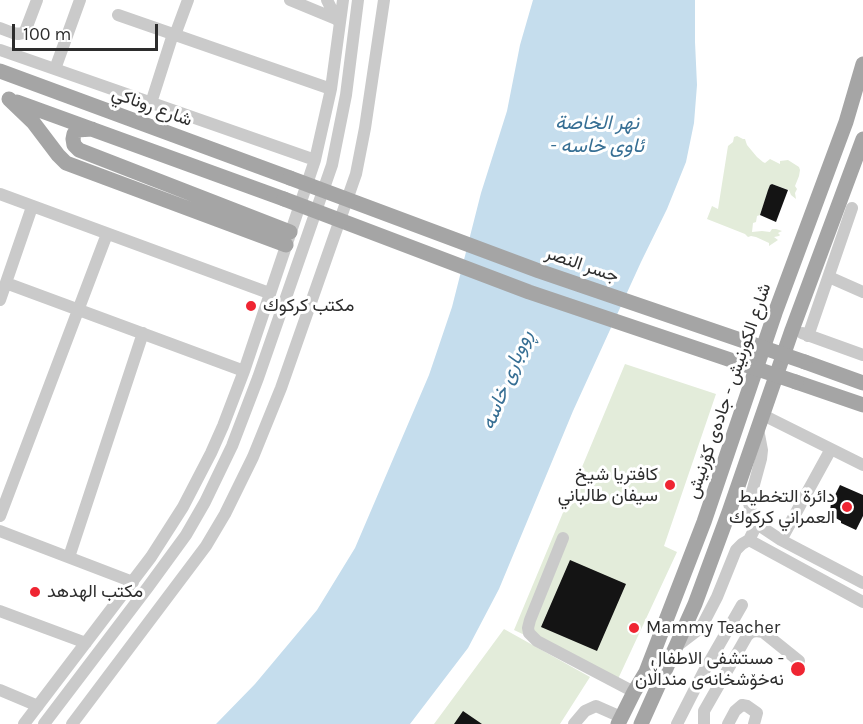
<!DOCTYPE html>
<html>
<head>
<meta charset="utf-8">
<style>
	body { margin:0 }
	#map { position:relative; width:863px; height:724px; overflow:hidden; background:#fff; font-family:Karla,sans-serif }
	canvas { display:block }
	.scale { position:absolute; left:12px; top:24px; width:146px; height:27px; box-sizing:border-box; border:3px solid #2d2d2d; border-top:0; padding-left:8px; font-size:18px; line-height:21px; white-space:nowrap; color:#2d2d2d; -webkit-text-stroke:4px #fff; paint-order:stroke }
</style>
</head>
<body>
<div id="map">
<canvas width="863" height="724"></canvas>
<div class="scale">100 m</div>
</div>
<script>
const context = document.querySelector('canvas').getContext('2d');
context.lineJoin = 'round';
function fill(path, color) { context.fillStyle = color; context.fill(path, 'evenodd'); }
const toPath = rows => new Path2D(rows.map(r => 'M' + r).join(''));
function trace(path, color, width, dash) { context.strokeStyle = color; context.lineWidth = width; context.lineCap = dash ? 'butt' : 'round'; context.setLineDash(dash || []); context.stroke(path); }
function write(font, color, halo, rows, align = 'center') {
  context.font = font + ' Karla,Vazirmatn,sans-serif'; context.lineWidth = 6; context.setLineDash([]); context.textBaseline = 'middle'; context.strokeStyle = halo; context.fillStyle = color; for (const [text, x, y, turn = 0] of rows) {
    context.save(); context.translate(x, y); context.rotate((+turn || 0) * Math.PI / 180); context.textAlign = isNaN(turn) ? turn : align; if (halo) context.strokeText(text, 0, 0); context.fillText(text, 0, 0); context.restore();
  }
}
const green = toPath([
	[737,136,743,139,745,139,747,145,757,157,763,162,765,163,770,159,780,164,780,161,788,160,799,167,800,170,799,176,795,186,797,189,795,193,796,199,791,195,789,190,772,184,770,185,760,215,757,216,756,222,753,223,752,232,762,231,770,232,772,229,776,229,782,231,778,233,780,235,779,236,774,237,778,240,769,246,769,243,756,237,751,236,748,237,745,234,707,219,712,206,718,209,728,146,733,142,734,137],
	[625,364,716,394,664,546,677,552,618,679,514,630],
	[504,629,590,677,560,724,434,724]
]);
const water = toPath([
	[533,0,695,0,695,42,697,85,694,123,686,162,667,209,641,262,573,411,499,589,468,648,410,724,216,724,255,684,317,610,355,548,429,375,452,307,481,193,507,111,520,45]
]);
const building = toPath([
	[772,184,788,190,776,222,760,215,768,190,770,185],
	[840,485,863,495,863,516,856,530,841,523,841,521,832,516,830,511,831,503],
	[570,560,626,584,597,651,541,627],
	[463,711,482,724,454,724]
]);
const minor = toPath([
	[290,0,336,19],
	[327,0,337,20],
	[118,15,331,89],
	[0,28,13,33,18,34,23,33,26,29,37,0],
	[175,35,188,0],
	[0,50,315,160],
	[55,69,80,0],
	[151,103,173,34],
	[0,194,269,293],
	[829,277,863,292],
	[6,283,244,371],
	[0,300,32,207],
	[802,333,863,355],
	[808,336,852,208],
	[763,415,863,465],
	[758,429,762,450,761,459,749,503,751,512,757,524,781,540,863,583],
	[0,516,107,234],
	[0,531,133,582],
	[563,538,530,620,528,628,529,633,537,641,634,692],
	[749,540,863,602],
	[781,540,831,449],
	[69,557,143,333],
	[0,611,86,643],
	[677,646,698,630,703,624,717,597,736,550,742,544,749,540,757,524],
	[0,690,38,706],
	[24,724,151,557,183,507,211,453,223,426,244,371,315,160,331,89,343,0],
	[44,724,148,587,186,535,205,502,232,446,258,378,332,165,346,95,358,0],
	[72,724,206,546,225,514,253,457,281,388,356,174,365,128,384,0],
	[574,724,585,711,596,706,621,717],
	[677,724,703,673,742,605],
	[704,724,704,711,747,636,751,632,756,631,763,632,799,661],
	[728,724,735,711,742,705,747,706,757,713,754,724]
]);
const major = toPath([
	[0,71,290,178],
	[9,99,33,122,58,155,66,163,286,245],
	[17,102,284,199],
	[92,129,77,130,74,134,73,139,74,145,79,150,290,232],
	[805,362,863,383],
	[796,382,863,405],
	[618,724,634,692,646,672,704,522,775,313,846,122,863,64],
	[641,724,695,604,729,512,792,330,863,139]
]);
const majorBridge = toPath([
	[290,178,539,271,805,362],
	[284,199,529,292,796,382]
]);
const markers = [
	[251,306,6,"#ef2532"],
	[670,485,6,"#ef2532"],
	[847,507,6,"#ef2532"],
	[35,592,6,"#ef2532"],
	[634,628,6,"#ef2532"],
	[798,669,8,"#ef2532"]
];
const streetNames = [
	["شارع روناكي",152,107,20],
	["جسر النصر",582,265,19],
	["شارع الكورنيش - جادەی کۆرنیش",729,391,-71]
];
const poiNames = [
	["مكتب كركوك",263,306],
	["كافتريا شيخ",658,475,"right"],
	["سيفان طالباني",658,496,"right"],
	["دائرة التخطيط",835,497,"right"],
	["العمراني كركوك",835,518,"right"],
	["مكتب الهدهد",47,592],
	["Mammy Teacher",646,628],
	["مستشفى الاطفال -",784,659,"right"],
	["نەخۆشخانەی منداڵان",784,680,"right"]
];
const waterNames = [
	["نهر الخاصة",597,123],
	["- ئاوی خاسە",597,146],
	["ڕووباری خاسە",507,380,-68]
];
fill(green, '#e3ecda');
fill(water, '#c5dded');
fill(building, '#141414');
trace(minor, '#cacaca', 12);
trace(major, '#a5a5a5', 15);
trace(majorBridge, '#a5a5a5', 15);
for (const [x, y, r, color] of markers) { const dot = new Path2D(); dot.arc(x, y, r, 0, 2 * Math.PI); context.fillStyle = color; context.fill(dot); trace(dot, '#fff', 2); }
write('18px', '#2d2d2d', '#fff', streetNames);
write('18px', '#2d2d2d', '#fff', poiNames, 'left');
write('italic 20px', '#376f94', '#fff', waterNames);
</script>
</body>
</html>
